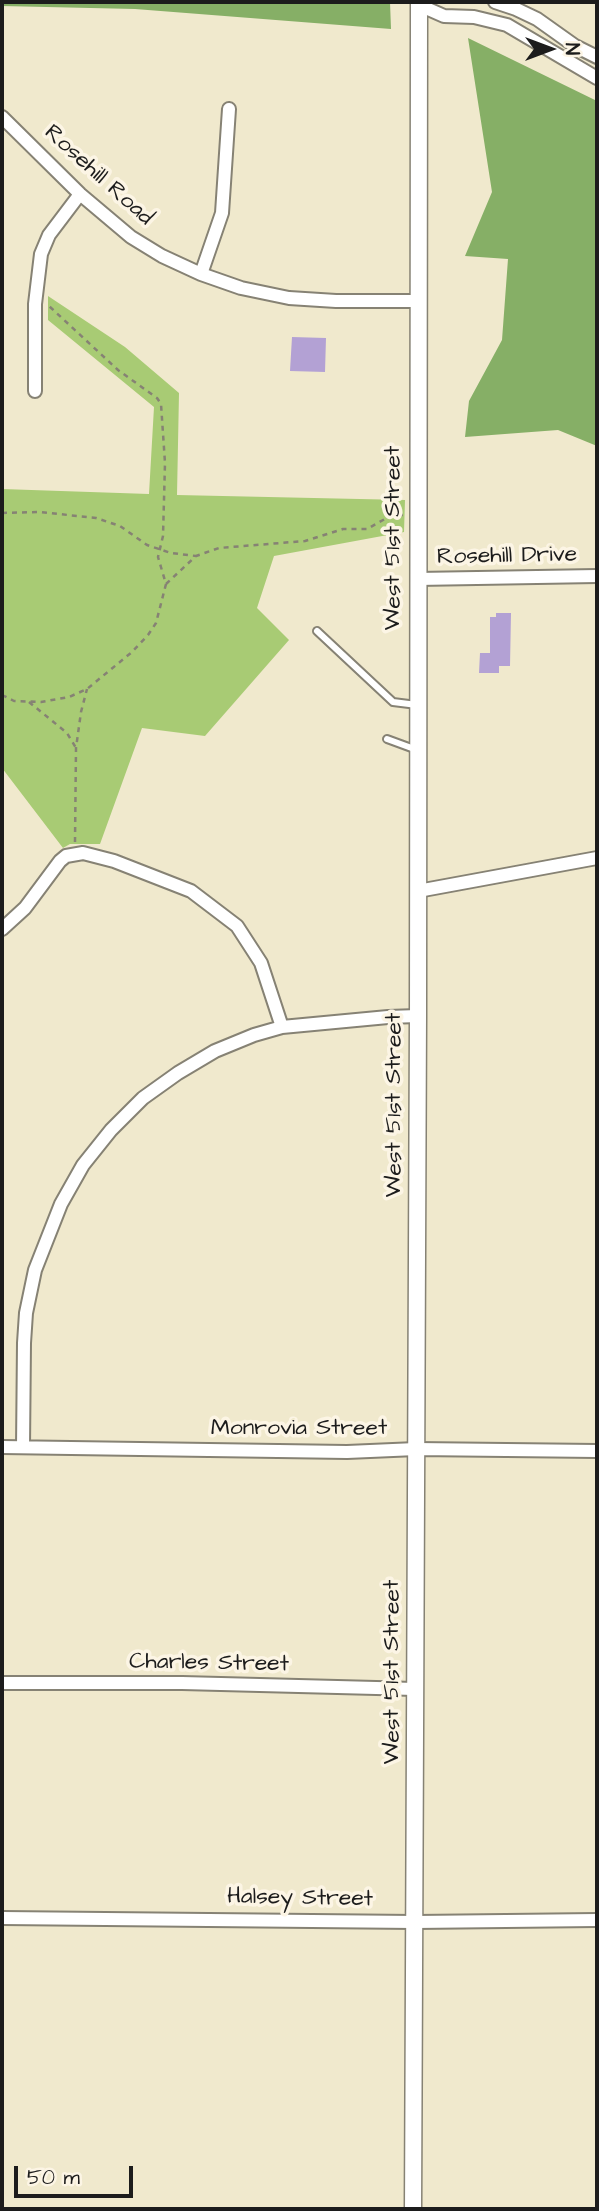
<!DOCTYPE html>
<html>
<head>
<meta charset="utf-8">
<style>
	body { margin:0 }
	#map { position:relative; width:599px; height:2211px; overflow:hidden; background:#f0e9cd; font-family:"Architects Daughter",sans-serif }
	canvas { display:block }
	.frame { position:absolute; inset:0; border:4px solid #1c1c1c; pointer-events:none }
	.north { position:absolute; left:515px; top:14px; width:70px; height:70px; -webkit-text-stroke:5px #fcf5e5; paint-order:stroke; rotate:90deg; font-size:19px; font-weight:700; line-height:28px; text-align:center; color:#1c1c1c }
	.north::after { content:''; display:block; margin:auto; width:24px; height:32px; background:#1c1c1c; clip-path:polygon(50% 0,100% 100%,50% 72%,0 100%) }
	.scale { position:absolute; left:14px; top:2166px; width:119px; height:32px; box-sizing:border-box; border:4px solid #1c1c1c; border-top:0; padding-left:9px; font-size:21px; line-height:24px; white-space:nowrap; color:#1c1c1c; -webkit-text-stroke:5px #fcf5e5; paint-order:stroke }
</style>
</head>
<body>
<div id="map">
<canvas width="599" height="2211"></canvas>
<div class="frame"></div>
<div class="north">N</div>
<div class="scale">50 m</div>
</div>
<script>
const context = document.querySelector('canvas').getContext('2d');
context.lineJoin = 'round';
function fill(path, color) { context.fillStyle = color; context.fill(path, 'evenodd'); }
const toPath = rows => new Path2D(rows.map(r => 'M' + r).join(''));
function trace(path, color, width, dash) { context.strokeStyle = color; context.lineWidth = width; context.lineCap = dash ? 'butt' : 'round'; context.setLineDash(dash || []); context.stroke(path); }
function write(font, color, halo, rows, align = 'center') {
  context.font = font + ' "Architects Daughter",sans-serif'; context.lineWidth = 7; context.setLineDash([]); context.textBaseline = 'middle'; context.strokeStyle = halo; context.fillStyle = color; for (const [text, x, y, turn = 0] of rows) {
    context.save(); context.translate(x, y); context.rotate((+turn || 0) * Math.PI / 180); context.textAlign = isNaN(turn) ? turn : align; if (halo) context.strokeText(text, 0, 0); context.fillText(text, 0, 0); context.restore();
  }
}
const green = toPath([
	[48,296,125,347,179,393,177,495,405,500,404,532,274,556,257,608,289,640,205,736,142,728,100,844,70,844,63,848,2,768,2,489,149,494,154,407,48,320]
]);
const forest = toPath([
	[2,2,390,2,391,29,135,9,2,6],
	[468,38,597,101,597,446,558,430,465,437,469,401,502,340,508,259,465,256,492,192]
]);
const building = toPath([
	[292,337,326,338,325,372,290,371],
	[496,613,511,613,510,666,499,666,499,673,479,673,480,653,490,653,490,617,496,617]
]);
const path = toPath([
	[2,513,40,512,96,518,120,526,147,545,171,553,196,556],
	[166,584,196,556,219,548,305,541,343,529,367,529,392,515,403,515],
	[2,695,14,701,41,702,69,697,87,689,132,652,148,635,156,623,166,584,158,557,163,536,165,463,161,404,157,398,118,370,49,306],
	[29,702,67,733,76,748],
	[75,842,76,748,81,712,87,689]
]);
const service = toPath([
	[317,631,393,702,417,705],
	[387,739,417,750]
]);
const minor = toPath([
	[495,2,516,9,537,19,575,46,597,57],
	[419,5,444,16,474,17,507,25,597,78],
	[2,117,80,194,131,237,162,256,201,274,241,288,289,298,336,301,417,301],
	[201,274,222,213,229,109],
	[35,391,35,304,41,254,49,235,80,194],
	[417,579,597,576],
	[418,891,597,858],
	[2,929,25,908,60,861,66,856,83,853,114,861,191,891,237,926,261,963,282,1027],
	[2,1447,347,1452,416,1449,597,1451],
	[23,1447,24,1343,26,1313,35,1270,61,1204,83,1165,111,1130,143,1098,178,1073,215,1051,254,1035,282,1027,388,1017,418,1016],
	[2,1683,182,1683,415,1689],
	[2,1918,415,1922,597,1920]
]);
const tertiary = toPath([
	[413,2209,418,1016,419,2]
]);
const streetNames = [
	["Rosehill Road",98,176,42],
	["West 51st Street",394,538,-90],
	["Rosehill Drive",507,557,-1],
	["West 51st Street",395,1105,-90],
	["Monrovia Street",299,1429],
	["Charles Street",209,1664,1],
	["West 51st Street",393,1672,-90],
	["Halsey Street",300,1899,1]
];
fill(green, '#a8cb74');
fill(forest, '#86af66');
fill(building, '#b3a1d4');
trace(service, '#868274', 10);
trace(minor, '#868274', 16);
trace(tertiary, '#868274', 19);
trace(path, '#868274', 2.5, [5, 5]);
trace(service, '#fff', 6);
trace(minor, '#fff', 12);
trace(tertiary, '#fff', 16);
write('23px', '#1c1c1c', '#fcf5e5', streetNames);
</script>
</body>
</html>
